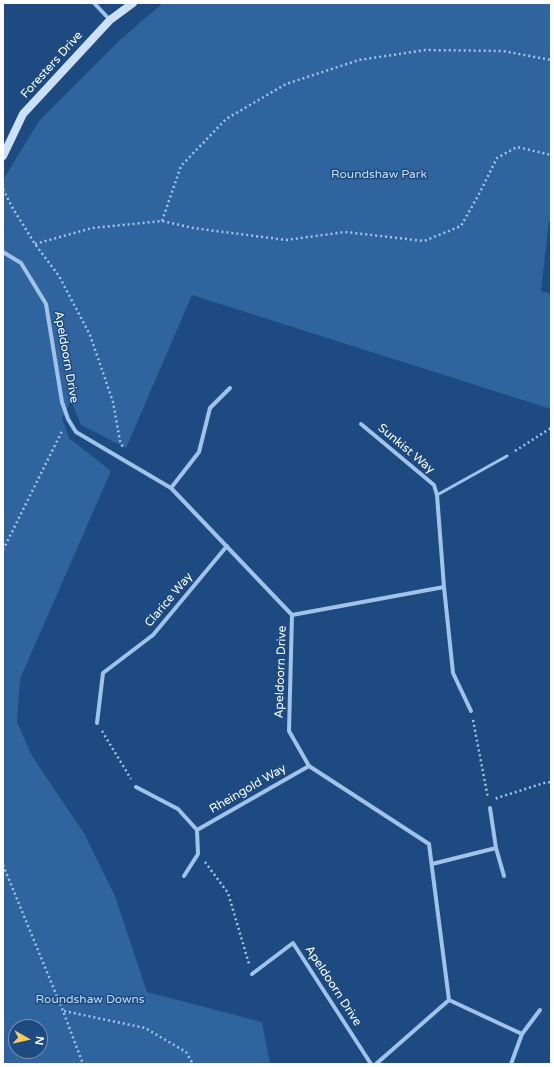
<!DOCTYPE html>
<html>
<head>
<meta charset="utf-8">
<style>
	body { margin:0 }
	#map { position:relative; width:554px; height:1067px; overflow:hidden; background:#1d4a80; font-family:"Varela Round",sans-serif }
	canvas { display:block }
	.frame { position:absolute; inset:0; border:4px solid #fff; pointer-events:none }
	.north { position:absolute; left:8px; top:1019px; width:40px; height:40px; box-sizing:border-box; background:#1d4a80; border:1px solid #7792b3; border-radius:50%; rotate:98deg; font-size:11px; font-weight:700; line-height:16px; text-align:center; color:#fff }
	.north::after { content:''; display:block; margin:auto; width:14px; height:18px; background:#f9c95f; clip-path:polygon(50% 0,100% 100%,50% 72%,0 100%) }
</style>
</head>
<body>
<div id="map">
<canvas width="554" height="1067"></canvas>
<div class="frame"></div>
<div class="north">N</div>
</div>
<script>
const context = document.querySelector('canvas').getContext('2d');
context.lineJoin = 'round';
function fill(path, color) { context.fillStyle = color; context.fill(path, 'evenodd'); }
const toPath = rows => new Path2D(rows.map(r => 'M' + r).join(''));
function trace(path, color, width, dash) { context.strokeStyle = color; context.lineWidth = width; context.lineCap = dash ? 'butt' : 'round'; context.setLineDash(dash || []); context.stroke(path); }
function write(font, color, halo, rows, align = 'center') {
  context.font = font + ' "Varela Round",sans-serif'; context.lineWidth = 3; context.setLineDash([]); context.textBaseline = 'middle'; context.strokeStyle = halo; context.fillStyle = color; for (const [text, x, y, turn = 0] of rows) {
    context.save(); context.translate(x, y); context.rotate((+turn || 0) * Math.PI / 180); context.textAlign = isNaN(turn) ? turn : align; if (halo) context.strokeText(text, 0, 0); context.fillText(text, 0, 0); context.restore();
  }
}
const green = toPath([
	[163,3,551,3,551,221,549,221,541,291,551,294,551,409,192,295,126,448,81,425,71,401,62,418,69,438,111,471,20,679,17,722,32,756,84,833,115,896,147,992,262,1022,270,1064,3,1064,3,180,39,121,120,40],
	[16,1027,40,1027,40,1051,16,1051]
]);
const path = toPath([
	[3,189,12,207,35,244,59,276,90,335,113,402,120,441,123,448],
	[162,221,181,166,226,119,286,84,359,60,425,50,503,51,551,60],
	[35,244,92,228,162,221,193,228,286,240,345,232,424,241,461,226,479,194,497,158,517,147,551,155],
	[515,451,551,428],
	[3,550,63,429],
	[473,720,488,798],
	[102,731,131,779],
	[496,799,497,798,544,783,551,782],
	[205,862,228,893,249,964],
	[3,865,63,1011,83,1064],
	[64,1011,145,1028,186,1052,193,1064]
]);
const lane = toPath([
	[437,495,507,456]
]);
const street = toPath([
	[94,3,110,20],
	[3,252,21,263,46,304,62,402,68,419,76,432,171,488,292,615,289,731,309,766,429,844,449,1000,376,1064],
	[361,424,434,485,437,495,444,587,453,673,471,711],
	[171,488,199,452,210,408,230,388],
	[292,615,444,587],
	[97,723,103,673,153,635,227,546],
	[136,787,178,809,197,830],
	[490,808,496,848,504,876],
	[432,864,496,848],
	[184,876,198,854,197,830,309,766],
	[252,974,293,943,371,1064],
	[449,1000,522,1034,511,1064],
	[522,1034,540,1010]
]);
const secondary = toPath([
	[3,156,23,114,110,20,133,3]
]);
const streetNames = [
	["Foresters Drive",52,65,-48],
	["Apeldoorn Drive",66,357,80],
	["Sunkist Way",406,449,40],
	["Clarice Way",169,600,-50],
	["Apeldoorn Drive",281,672,-88],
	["Rheingold Way",248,789,-30],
	["Apeldoorn Drive",333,986,57]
];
const parkNames = [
	["Roundshaw Park",379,175],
	["Roundshaw Downs",90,1000]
];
fill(green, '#30649e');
trace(path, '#a1c3e9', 2.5, [2, 3]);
trace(lane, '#a1c3e9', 3);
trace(street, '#a1c3e9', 4);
trace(secondary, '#cce0f7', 8);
write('12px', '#fff', '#1d4a80', streetNames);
write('12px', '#c5ddf7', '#1d4a80', parkNames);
</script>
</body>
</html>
